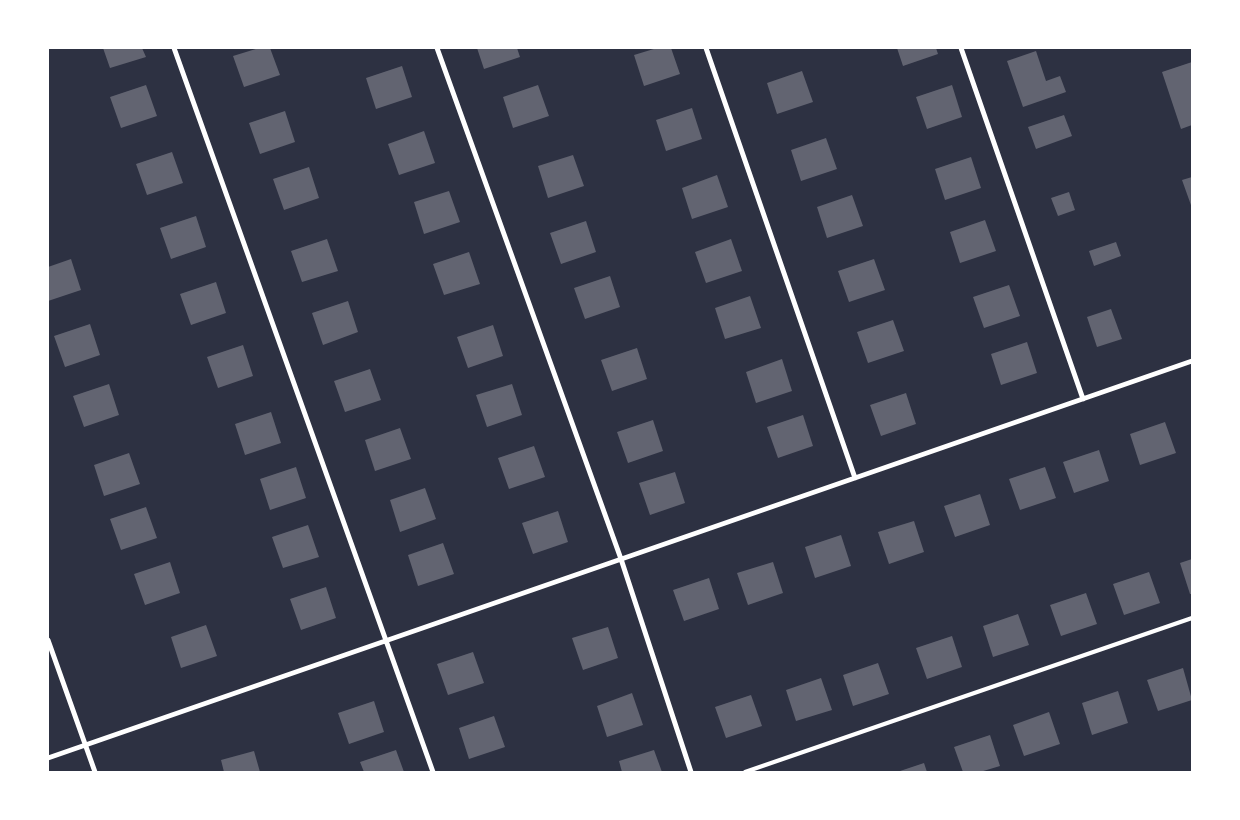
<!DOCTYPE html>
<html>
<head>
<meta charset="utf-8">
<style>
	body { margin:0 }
	#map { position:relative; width:1240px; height:820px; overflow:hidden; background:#2d3142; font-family:Inter,sans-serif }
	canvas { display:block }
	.frame { position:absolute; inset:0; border:49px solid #fff; pointer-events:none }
</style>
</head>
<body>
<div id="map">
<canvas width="1240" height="820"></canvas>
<div class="frame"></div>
</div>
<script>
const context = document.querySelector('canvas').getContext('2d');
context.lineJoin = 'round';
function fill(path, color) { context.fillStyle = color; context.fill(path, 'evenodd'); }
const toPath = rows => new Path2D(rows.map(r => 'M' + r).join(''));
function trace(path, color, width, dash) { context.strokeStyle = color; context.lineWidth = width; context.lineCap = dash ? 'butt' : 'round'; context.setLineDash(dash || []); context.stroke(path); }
const building = toPath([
	[103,48,142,48,146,57,110,68],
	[259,48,270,48,280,75,244,87,233,56],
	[477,48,517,48,520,57,484,69],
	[657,48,671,48,680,74,644,86,634,55],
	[897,48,936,48,938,54,903,66],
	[1036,51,1046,81,1060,76,1066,92,1023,107,1007,61],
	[1192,62,1192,125,1181,129,1162,72],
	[402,66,412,97,376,109,366,78],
	[802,71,813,102,777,114,767,83],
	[146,85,157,116,121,128,110,97],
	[538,85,549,116,513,128,503,97],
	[952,85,962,117,927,129,916,97],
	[692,108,702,139,666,151,656,120],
	[285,111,295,142,260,154,249,123],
	[1064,115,1072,136,1036,149,1028,127],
	[424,131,435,163,399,175,388,144],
	[826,138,837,169,801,181,791,150],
	[172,152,183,183,147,195,136,164],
	[573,155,584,186,548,198,538,166],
	[971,157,981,188,945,200,935,169],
	[309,167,319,198,284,210,273,179],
	[717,175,728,207,692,219,682,188],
	[1192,177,1192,208,1182,180],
	[449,191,460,222,424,234,414,202],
	[1069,192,1075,210,1058,216,1051,198],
	[852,195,863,226,827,238,817,207],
	[196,216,206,247,171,259,160,228],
	[985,220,996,251,960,263,950,232],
	[586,221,596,252,561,264,550,233],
	[327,239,338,271,302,282,291,251],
	[731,239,742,271,706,283,695,252],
	[1116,242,1121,256,1094,266,1089,251],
	[469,252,480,284,444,295,433,264],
	[71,259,81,290,48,301,48,267],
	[874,259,885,290,849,302,838,271],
	[610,276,620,307,585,319,574,288],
	[216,282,226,313,191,325,180,294],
	[1009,285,1020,316,984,328,973,297],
	[750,296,761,328,725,339,715,308],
	[348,301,358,332,323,345,312,313],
	[1111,309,1122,339,1097,347,1087,317],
	[893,320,904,351,868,363,857,332],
	[90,324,100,355,65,367,54,336],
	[493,325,503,356,468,368,457,337],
	[1027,342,1037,373,1001,385,991,354],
	[243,345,253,376,218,388,207,357],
	[637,348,647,379,612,391,601,360],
	[782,359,792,391,756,403,746,372],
	[370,369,381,400,345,412,334,381],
	[109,384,119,415,84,427,73,396],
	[512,384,522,415,487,427,476,395],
	[906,393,916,424,881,436,870,405],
	[271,412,281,443,245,455,235,424],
	[803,415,813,446,778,458,767,427],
	[653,420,663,451,628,463,617,432],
	[1165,422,1176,453,1140,465,1130,434],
	[400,428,411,459,375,471,365,440],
	[534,446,545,477,509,489,498,458],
	[1099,450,1109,481,1074,493,1063,462],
	[129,453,140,484,104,496,94,465],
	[296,467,306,498,270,510,260,479],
	[1045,467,1056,498,1020,510,1009,479],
	[675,472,685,503,650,515,639,483],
	[425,488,436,519,400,532,390,500],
	[980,494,990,525,955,537,944,506],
	[146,507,157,538,121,550,110,519],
	[558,511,568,542,533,554,522,523],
	[914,521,924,552,889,564,878,532],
	[308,525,319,557,283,568,272,537],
	[841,535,851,566,815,578,805,547],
	[443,543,454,574,418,586,408,555],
	[1192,559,1192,594,1190,594,1180,563],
	[170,562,180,593,145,605,134,574],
	[773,562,783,593,748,605,737,573],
	[1149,572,1160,603,1124,615,1113,584],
	[709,578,719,609,684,621,673,590],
	[326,587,336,618,301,630,290,599],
	[1086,593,1097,624,1061,636,1050,605],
	[1018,614,1029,645,993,657,983,626],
	[206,625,217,656,181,668,171,637],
	[608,627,618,658,583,670,572,638],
	[952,636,962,667,927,679,916,648],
	[473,652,484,683,448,695,437,664],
	[878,663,889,694,853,706,843,675],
	[1183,668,1192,700,1158,711,1147,680],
	[821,678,832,710,796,721,786,690],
	[1118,691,1128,723,1092,735,1082,703],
	[632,693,643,725,607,737,597,706],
	[751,695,762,726,726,738,715,707],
	[374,701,384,732,349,744,338,713],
	[1049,712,1060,744,1024,756,1013,725],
	[494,716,505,747,469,759,459,728],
	[990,735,1000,766,980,772,963,772,954,747],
	[396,750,404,772,364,772,360,762],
	[654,750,662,772,622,772,619,761],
	[254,751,260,772,224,772,221,760],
	[924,763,927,772,897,772]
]);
const service = toPath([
	[745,772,1192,618]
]);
const minor = toPath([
	[174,48,433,772],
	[437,48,621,559,691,772],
	[706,48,855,478],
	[961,48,1083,399],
	[48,640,95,772],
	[48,758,1192,361]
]);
fill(building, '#626471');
trace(service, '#fff', 4);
trace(minor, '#fff', 5);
</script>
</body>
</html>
